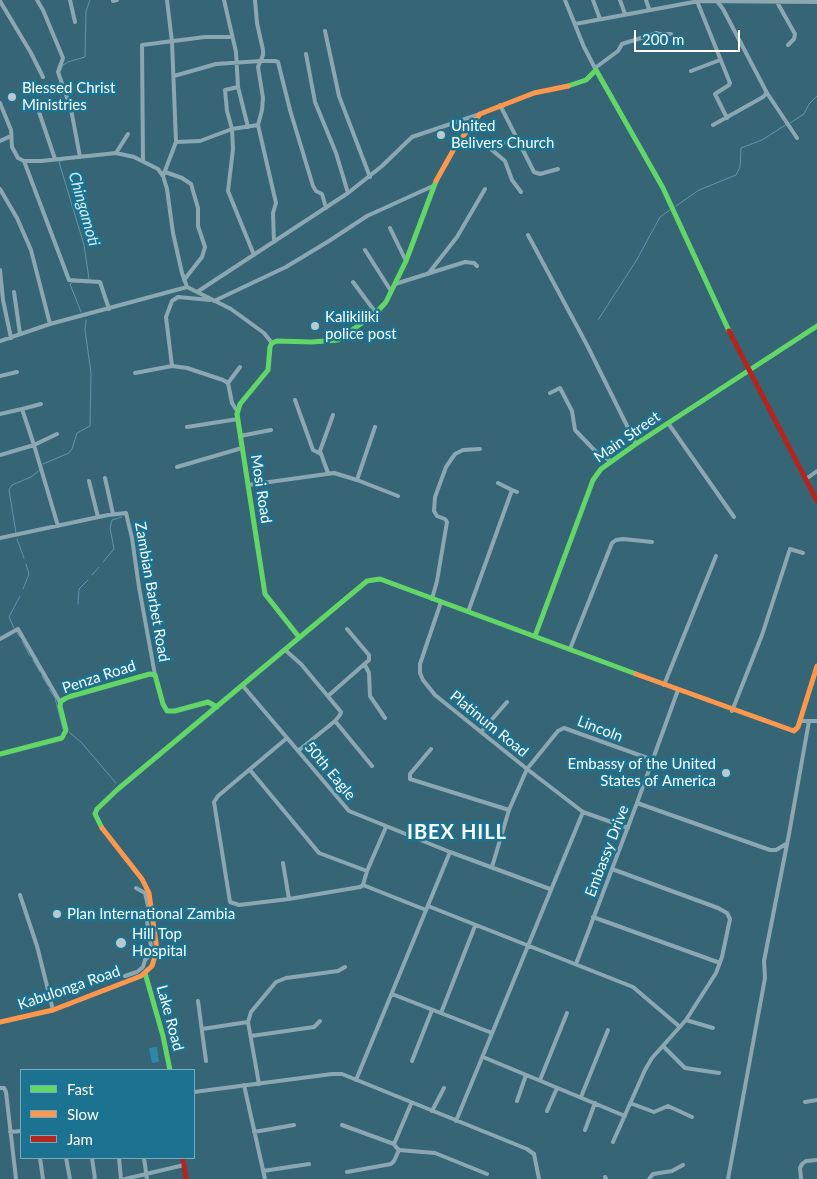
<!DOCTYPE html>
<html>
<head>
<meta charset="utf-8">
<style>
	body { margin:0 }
	#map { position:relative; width:817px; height:1179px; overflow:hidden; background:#366576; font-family:Lato,sans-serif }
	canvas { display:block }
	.legend { position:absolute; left:20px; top:1069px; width:175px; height:90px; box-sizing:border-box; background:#1b7291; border:1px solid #76aabd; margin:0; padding:6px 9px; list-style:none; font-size:15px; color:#fff }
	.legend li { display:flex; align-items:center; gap:10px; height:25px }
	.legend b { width:25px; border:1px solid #76aabd }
	.scale { position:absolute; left:634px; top:30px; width:106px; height:22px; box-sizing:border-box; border:2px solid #fff; border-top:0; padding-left:6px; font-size:15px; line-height:18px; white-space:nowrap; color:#fff; -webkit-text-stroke:4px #1b7291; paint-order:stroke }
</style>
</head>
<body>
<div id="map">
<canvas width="817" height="1179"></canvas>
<ul class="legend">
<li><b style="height:6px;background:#63d668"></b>Fast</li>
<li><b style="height:6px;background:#ff974d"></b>Slow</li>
<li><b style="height:6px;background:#b3261e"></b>Jam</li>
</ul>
<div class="scale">200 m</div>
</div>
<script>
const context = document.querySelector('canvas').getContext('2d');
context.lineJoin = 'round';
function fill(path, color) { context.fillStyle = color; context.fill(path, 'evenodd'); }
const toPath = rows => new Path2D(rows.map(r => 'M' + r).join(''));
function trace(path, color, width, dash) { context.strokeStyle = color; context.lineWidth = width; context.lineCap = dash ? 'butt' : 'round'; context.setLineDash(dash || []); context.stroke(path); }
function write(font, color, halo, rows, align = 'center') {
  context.font = font + ' Lato,sans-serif'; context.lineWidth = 5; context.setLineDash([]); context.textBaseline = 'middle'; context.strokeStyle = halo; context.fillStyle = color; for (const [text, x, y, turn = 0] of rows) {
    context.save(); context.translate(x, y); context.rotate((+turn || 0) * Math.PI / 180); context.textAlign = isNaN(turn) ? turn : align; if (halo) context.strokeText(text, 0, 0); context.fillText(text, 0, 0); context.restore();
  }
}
const green = toPath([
	[157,1047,159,1062,152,1063,149,1048]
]);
const stream = toPath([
	[60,72,63,65,68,62,85,57,86,11,90,0],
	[790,123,804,114,809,104,817,96],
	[63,160,59,162,84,245,89,279],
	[676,206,699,190,736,175,740,167,741,148,762,140,787,124],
	[81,312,70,284,73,282,88,283],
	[598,320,636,261,660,217,670,210],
	[43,464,69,453,72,449,77,433,90,426,91,373,85,330,86,320],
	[16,533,9,490,12,485,31,477,40,470],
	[17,539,24,558],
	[103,562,114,549,110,528,112,520,122,517],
	[92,575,99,567],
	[23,589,29,574,26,564],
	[78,604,79,589,88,580],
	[14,628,9,617,20,596],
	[17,633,20,637],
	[22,641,30,656],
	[33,660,40,672],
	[42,676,48,686],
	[49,689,55,698,63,729],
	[69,732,81,742,116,783]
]);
const street = toPath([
	[37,0,43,10,63,58,58,72,71,109,80,157],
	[70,0,75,22],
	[224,0,236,52,238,87,248,127],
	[255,0,257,23,263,50,263,55,258,67,263,98,262,110,258,125,276,203,273,213,274,242],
	[565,0,584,47,596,70],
	[593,0,600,19],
	[620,0,625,14],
	[646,0,649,9],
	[0,1,31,53,43,77],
	[113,1,117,0],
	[697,1,730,83,729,85,715,94,727,118],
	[777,2,795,34,794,39,788,45],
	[575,24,699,1,817,2],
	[325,31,339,96,370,177],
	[656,34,671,34],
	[306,54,315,102,336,153,348,193],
	[595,68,618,51,622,44,657,33],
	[691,71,720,60],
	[174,76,216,64,261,61,275,61,278,62,290,110,313,186,316,191,322,194,326,208],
	[238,87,225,90,227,111,232,129,233,149,228,191,254,255],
	[767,93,797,138],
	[0,103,11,130,12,147,18,158,24,161,41,161,116,153,134,157,158,169,163,176,167,189,173,233,182,273,187,287,231,309,264,333,272,343],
	[500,105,534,172,540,174,558,169],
	[38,109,55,159],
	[713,125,763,97,767,93,723,9,717,1],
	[517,137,494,148,492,150,505,161,512,180,521,192],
	[0,141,11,136],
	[176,142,200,141,232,129,258,125],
	[116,153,128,134],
	[24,161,69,280,100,282,109,309],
	[143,161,142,45,205,37,232,37],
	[165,172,182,178,191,184,198,208,198,226,205,247,202,257,184,280],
	[163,176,176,142,172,42,167,0],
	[0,189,17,218,31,250,50,324],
	[390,228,406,261],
	[528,235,587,345,636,444],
	[365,250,391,291],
	[0,270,3,300,11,338],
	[428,274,457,237,485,189],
	[353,282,376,313],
	[395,284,465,262,474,263,477,266],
	[14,292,20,334],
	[197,292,348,193,382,166,412,137,480,114],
	[210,300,178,297,172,301,166,317,172,366,187,368,223,380,228,383,232,403,237,411],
	[214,301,286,267,329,241,367,216,433,186],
	[0,341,50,324,187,287],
	[135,373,172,366],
	[0,376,17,372],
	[228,383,240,367],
	[550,393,560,388,572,411,575,430,598,454,611,461],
	[295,400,313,450,321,454],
	[22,409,41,404],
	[0,414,22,409,34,445,0,455],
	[668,423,734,517],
	[187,427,238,419],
	[57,434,34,445,58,526],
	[240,436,271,430],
	[177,467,242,448],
	[328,473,320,451,333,415],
	[105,478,113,514],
	[806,479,817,471],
	[357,480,375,427],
	[89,481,98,517],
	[498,483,512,490],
	[248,485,334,473,357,480,398,496],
	[0,538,108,515,126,513,132,538,139,587,155,675],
	[432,599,437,581,447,522,445,519,437,516,434,511,435,497,446,467,455,454,463,450,480,449],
	[441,602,420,664,420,673,423,680,435,695,527,769,509,810,492,867],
	[468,612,512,490,517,492],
	[0,639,18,629,60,702],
	[570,649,612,543,616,540,623,539,652,542],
	[285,650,301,664,341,712,340,715,335,721,298,751],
	[365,665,369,673,370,696,385,718],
	[664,685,716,556],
	[243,686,349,811,450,852,550,889],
	[328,696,369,660,369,655,347,629],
	[732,711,762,635,790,549,803,553],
	[335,721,372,766],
	[800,721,817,721],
	[481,732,507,702],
	[287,738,218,796,214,802,230,902,239,905,289,899,360,887,363,885,367,871,386,827],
	[431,749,410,774,410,779,509,810],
	[250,770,319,853,367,871],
	[637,803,770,850,776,850,786,844],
	[628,828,583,812,527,769,558,731,564,728,653,760],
	[283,863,289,899],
	[612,869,718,908,727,913,730,919,722,957,716,973,686,1020,652,1058,645,1070,613,1142],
	[363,885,426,910],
	[20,895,37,946,53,1010],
	[428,906,633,987,680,1027],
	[593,917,720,963],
	[576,964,637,803,678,690],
	[125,976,137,972,143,967,145,960,148,957,151,946,147,922,149,910,145,893,136,888],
	[392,994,492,1033],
	[198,1001,206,1061],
	[441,1013,475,926],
	[686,1020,713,1028],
	[202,1029,248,1022],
	[251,1036,314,1027,320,1021],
	[663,1046,685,1068,719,1073],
	[483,1057,625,1116],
	[412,1061,432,1010],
	[356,1080,450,852],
	[540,1080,567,1013],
	[259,1084,248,1022,251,1012,276,982,286,978,338,971,345,967],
	[244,1085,265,1179],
	[0,1088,4,1088,6,1092,16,1179],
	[194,1092,332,1074,342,1074,527,1149,534,1154,539,1179],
	[581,1097,608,1030],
	[517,1101,526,1075],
	[805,1102,817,1100],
	[630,1103,654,1112,668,1106,692,1117],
	[411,1104,394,1144,396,1147,399,1150,435,1153,487,1174],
	[432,1111,444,1088],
	[547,1111,557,1088],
	[456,1121,583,812],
	[342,1125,394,1144],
	[585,1130,595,1103],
	[10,1132,21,1131],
	[254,1132,294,1125],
	[40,1158,43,1179],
	[66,1158,70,1179],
	[92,1158,95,1179],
	[119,1158,121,1179],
	[144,1158,147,1179],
	[263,1171,309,1164],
	[347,1172,391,1164,394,1161,399,1150],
	[605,1177,606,1179],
	[125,1179,184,1165],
	[649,1179,653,1174,672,1171,683,1165],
	[728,1179,765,978,764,961,789,834,809,721],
	[801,1179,800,1168,802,1164,806,1161,817,1160]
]);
const fast = toPath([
	[568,86,586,80,596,70,663,188,729,331],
	[535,636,593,480,601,469,636,444,817,326],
	[299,637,265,594,237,414,240,404,268,370,270,347,272,343,277,341,312,342,338,340,376,313,386,302,406,261,436,181],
	[0,754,62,738,66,730,60,706,61,701,68,697,150,674,155,675,163,704,167,711,175,711,208,702,217,707],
	[102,828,95,814,97,809,118,789,367,581,380,579,636,674],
	[145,973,163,1036,170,1070]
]);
const slow = toPath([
	[436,181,455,147,480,114,534,93,568,86],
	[636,674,794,731,798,727,817,666],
	[0,1022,53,1010,141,976,152,966,157,950,149,893,142,879,102,828]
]);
const jam = toPath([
	[729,331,817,501],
	[183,1158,186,1179]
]);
const markers = [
	[12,97,5,"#b9c9cf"],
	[441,135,5,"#b9c9cf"],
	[315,326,5,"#b9c9cf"],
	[726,773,5,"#b9c9cf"],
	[57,914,5,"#b9c9cf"],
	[121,943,6,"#b9c9cf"]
];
const poiNames = [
	["Blessed Christ",22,88],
	["Ministries",22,105],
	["United",451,126],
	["Belivers Church",451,143],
	["Kalikiliki",325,317],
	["police post",325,334],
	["Embassy of the United",716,764,"right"],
	["States of America",716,781,"right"],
	["Plan International Zambia",67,914],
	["Hill Top",132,934],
	["Hospital",132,951]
];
const streetNames = [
	["Main Street",627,437,-35],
	["Mosi Road",261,489,81],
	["Zambian Barbet Road",152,592,80],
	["Penza Road",99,677,-18],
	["Platinum Road",489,724,39],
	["Lincoln",600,729,21],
	["50th Eagle",330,771,50],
	["Embassy Drive",607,851,-69],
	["Kabulonga Road",69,988,-19],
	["Lake Road",170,1018,75]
];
const waterNames = [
	["Chingamoti",84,209,74]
];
const districtNames = [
	["IBEX HILL",457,833]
];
fill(green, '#2c88a6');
trace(stream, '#5f97ac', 1);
trace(street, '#8ba8b2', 4);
trace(fast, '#63d668', 5);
trace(slow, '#ff974d', 5);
trace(jam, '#b3261e', 5);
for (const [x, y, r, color] of markers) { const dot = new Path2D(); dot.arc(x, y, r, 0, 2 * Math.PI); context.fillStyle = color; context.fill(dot); trace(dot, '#1b7291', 2); }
write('15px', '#fff', '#1b7291', poiNames, 'left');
write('15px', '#fff', '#1b7291', streetNames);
write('italic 16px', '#d0eff8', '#1b7291', waterNames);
context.letterSpacing = '1px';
write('bold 20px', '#fff', '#1b7291', districtNames);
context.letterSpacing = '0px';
</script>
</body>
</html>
